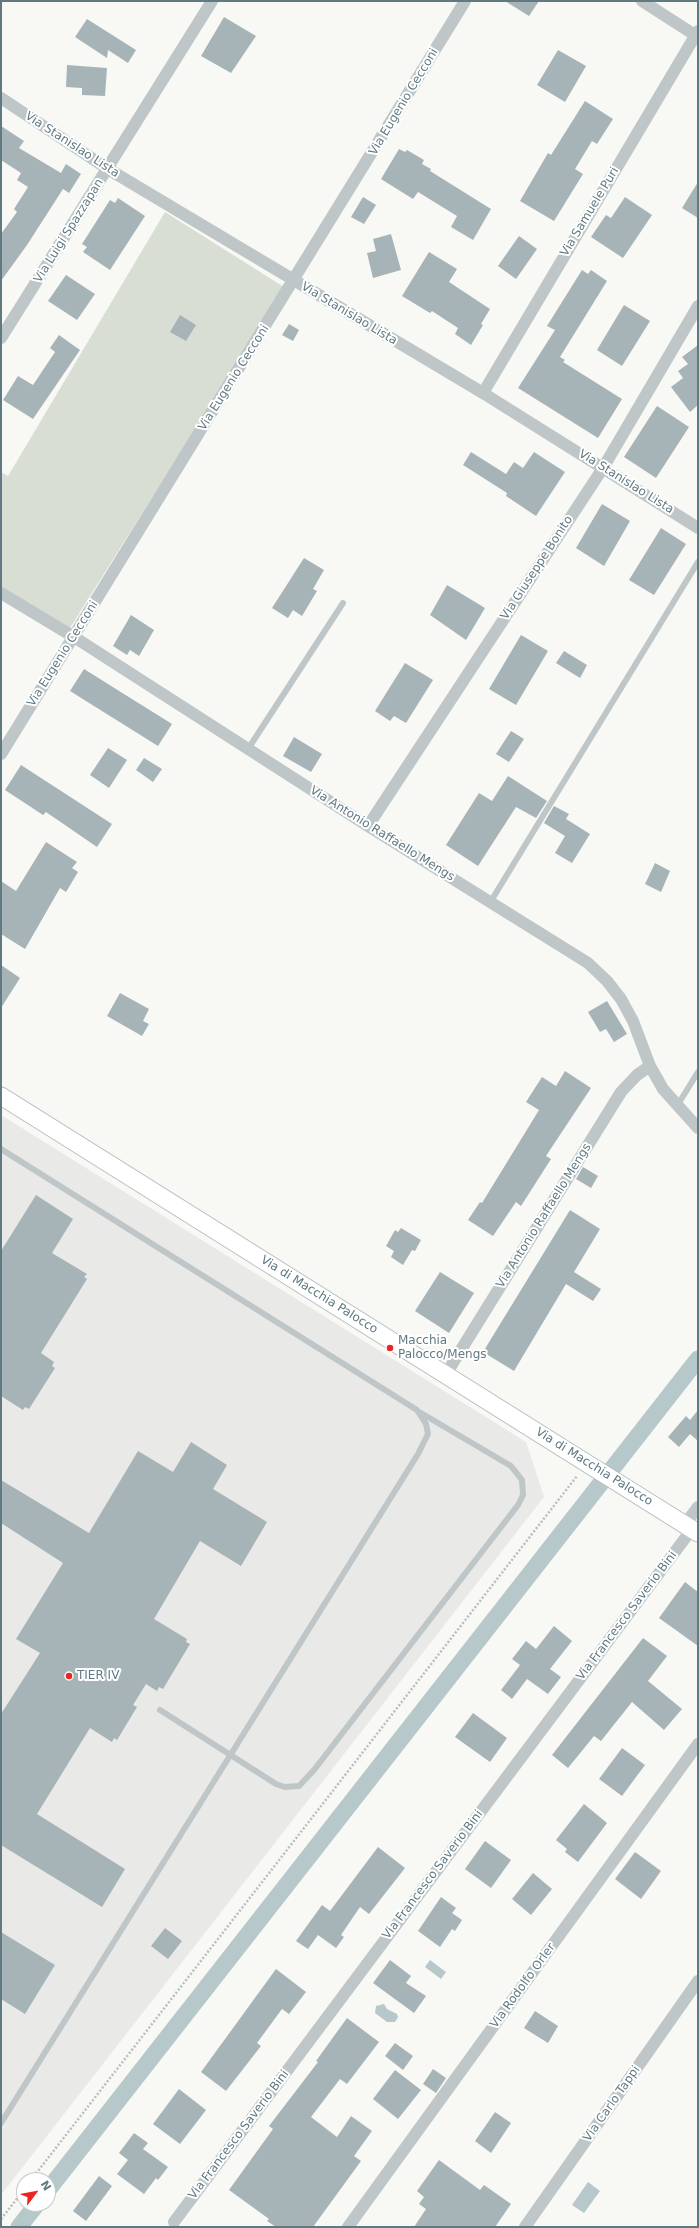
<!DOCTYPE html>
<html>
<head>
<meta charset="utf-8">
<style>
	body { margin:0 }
	#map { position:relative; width:699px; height:2228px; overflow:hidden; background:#f8f8f5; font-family:"DejaVu Sans",sans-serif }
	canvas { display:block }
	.frame { position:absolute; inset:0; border:2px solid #617a82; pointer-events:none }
	.north { position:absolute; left:16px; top:2172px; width:40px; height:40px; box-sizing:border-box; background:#fff; border:1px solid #c0cacd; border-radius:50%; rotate:58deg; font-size:11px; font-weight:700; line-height:16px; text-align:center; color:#617a82 }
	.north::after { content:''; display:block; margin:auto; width:14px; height:18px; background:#ed2520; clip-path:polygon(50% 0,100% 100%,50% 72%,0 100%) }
</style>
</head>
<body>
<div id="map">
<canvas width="699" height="2228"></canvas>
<div class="frame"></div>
<div class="north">N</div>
</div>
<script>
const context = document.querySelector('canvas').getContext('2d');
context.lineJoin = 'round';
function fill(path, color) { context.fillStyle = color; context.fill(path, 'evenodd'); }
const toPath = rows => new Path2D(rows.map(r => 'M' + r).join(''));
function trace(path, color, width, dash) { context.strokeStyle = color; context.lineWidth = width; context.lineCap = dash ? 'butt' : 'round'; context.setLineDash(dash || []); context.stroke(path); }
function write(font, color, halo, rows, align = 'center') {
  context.font = font + ' "DejaVu Sans",sans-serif'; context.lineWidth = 4; context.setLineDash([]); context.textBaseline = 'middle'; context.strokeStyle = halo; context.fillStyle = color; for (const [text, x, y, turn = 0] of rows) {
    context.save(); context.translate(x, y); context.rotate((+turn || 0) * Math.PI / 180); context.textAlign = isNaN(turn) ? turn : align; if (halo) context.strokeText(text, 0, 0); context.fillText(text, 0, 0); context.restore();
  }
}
const built = toPath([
	[1,1115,526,1442,544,1497,1,2195]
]);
const green = toPath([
	[165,212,284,287,70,628,1,586,1,472,8,476]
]);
const water = toPath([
	[430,1960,446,1972,441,1979,425,1967],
	[384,2004,387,2009,397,2014,398,2017,395,2022,387,2022,375,2013,376,2006],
	[588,2182,600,2191,584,2213,572,2205]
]);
const canal = toPath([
	[48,2190,698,1359],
	[19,2227,37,2204]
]);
const building = toPath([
	[505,1,539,1,529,16],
	[224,17,256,36,231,73,201,56],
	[87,19,136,50,128,63,108,50,107,58,75,37],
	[558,50,586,66,565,102,537,85],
	[67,65,107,68,105,96,82,95,82,88,66,87],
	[585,101,613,119,597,144,592,141,575,169,583,174,554,221,520,201,548,153,551,155],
	[1,126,24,141,19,148,61,173,66,164,81,174,69,193,63,189,27,245,1,281,1,234,17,212,14,209,28,187,17,180,21,173,1,160],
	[399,149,405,152,407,150,424,160,422,164,431,169,430,171,491,209,473,240,451,227,457,216,418,192,413,199,381,179],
	[698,182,698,218,682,208],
	[363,197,376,205,364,224,351,217],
	[625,197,652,215,623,258,591,237,606,215,611,218],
	[118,198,145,216,110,270,83,252,87,247,82,244,110,200,115,203],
	[391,234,401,270,373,278,367,253,376,251,373,239],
	[519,236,537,249,516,279,498,266],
	[429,252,457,269,449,282,490,309,481,324,483,325,471,345,455,334,458,328,432,311,430,313,402,296],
	[582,270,588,274,591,270,607,281,560,357,565,360,563,362,622,399,598,438,518,388,555,330,547,326],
	[66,275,95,294,77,320,48,301],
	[624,305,650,321,622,366,597,350],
	[180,315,196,325,186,341,170,332],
	[289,324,299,330,293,341,282,335],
	[59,335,80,350,33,419,3,400,18,376,33,385,55,352,50,348],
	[698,345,698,405,690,412,671,387,683,378,678,371,688,364,682,357],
	[657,406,689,427,656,478,624,457],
	[471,452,506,474,514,462,523,468,534,452,565,472,536,516,506,496,507,493,463,465],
	[602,504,630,521,604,566,576,548],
	[661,528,686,544,654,595,629,580],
	[304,558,324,570,313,589,317,591,302,616,293,610,288,618,272,608],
	[447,585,485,608,466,640,430,615],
	[131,615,154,630,139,656,130,650,127,655,113,646],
	[521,635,548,651,516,705,489,689],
	[564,651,587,665,580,678,556,663],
	[405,663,433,680,406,723,394,716,390,721,375,711],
	[84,669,172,724,158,746,70,691],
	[511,731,524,739,509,762,496,754],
	[294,737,322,754,311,772,283,756],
	[108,748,127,760,109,788,90,775],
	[144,758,162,769,153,782,136,770],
	[21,765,112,824,97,847,46,812,43,815,5,790],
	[508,776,547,801,536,818,516,807,478,866,446,845,479,793,492,801],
	[554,806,569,814,566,819,590,834,572,863,555,853,565,836,544,823],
	[46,842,77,862,72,868,78,872,66,892,60,888,25,949,1,934,1,881,16,891],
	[655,863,670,871,661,892,645,884],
	[1,965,20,978,1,1008],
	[120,993,149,1009,143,1021,149,1024,142,1036,107,1016],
	[607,1001,627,1034,614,1042,606,1029,600,1032,588,1012],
	[565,1071,591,1088,546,1156,551,1159,521,1206,516,1202,493,1236,468,1220,480,1202,482,1203,539,1110,526,1102,542,1077,556,1086],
	[583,1167,598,1176,591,1188,576,1179],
	[36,1195,73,1219,52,1253,87,1274,84,1277,87,1279,41,1353,54,1362,52,1366,55,1368,29,1409,25,1407,23,1410,1,1396,1,1251],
	[570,1210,600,1229,574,1272,601,1289,593,1301,566,1284,514,1371,483,1352],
	[401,1228,421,1240,415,1251,412,1250,403,1265,391,1257,394,1251,386,1246,395,1230,398,1232],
	[440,1272,474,1293,449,1333,415,1311],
	[698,1410,698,1441,690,1434,679,1447,668,1437,686,1416,690,1420],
	[191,1442,227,1465,213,1489,267,1522,241,1566,200,1541,154,1619,187,1639,186,1642,190,1644,163,1689,159,1687,157,1691,146,1684,133,1705,137,1707,117,1740,114,1738,112,1742,90,1728,37,1814,125,1869,102,1907,1,1845,1,1714,40,1653,16,1639,63,1563,1,1523,1,1480,89,1533,138,1451,173,1472],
	[685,1582,698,1592,698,1646,659,1618],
	[554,1626,572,1641,550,1669,561,1677,548,1694,527,1679,512,1699,501,1690,520,1665,512,1659,526,1641,536,1649],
	[643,1638,667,1656,648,1681,682,1709,664,1730,632,1702,601,1741,594,1736,568,1768,552,1755],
	[473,1713,507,1738,490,1762,455,1737],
	[622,1748,645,1765,622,1796,599,1779],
	[584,1804,607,1823,578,1862,565,1852,567,1849,556,1840],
	[485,1841,511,1860,491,1888,465,1869],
	[378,1847,405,1868,369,1914,360,1907,341,1935,344,1937,336,1948,318,1935,308,1949,296,1941,322,1905,330,1911],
	[635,1852,661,1871,641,1899,615,1879],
	[533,1873,552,1889,531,1915,512,1899],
	[441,1897,456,1908,452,1913,462,1920,455,1931,452,1929,440,1947,418,1931],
	[165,1928,182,1941,168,1959,151,1946],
	[1,1932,55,1965,25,2014,1,1999],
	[390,1960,411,1976,406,1983,426,1996,414,2013,373,1983],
	[276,1969,306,1992,289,2014,282,2009,257,2043,261,2046,226,2091,201,2072],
	[535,2011,558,2026,548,2043,524,2028],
	[347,2018,379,2042,347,2084,340,2079,311,2117,337,2137,351,2116,372,2131,354,2156,361,2161,313,2227,276,2227,267,2221,269,2219,229,2190,273,2129,269,2126,318,2062,316,2061],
	[395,2043,413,2056,403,2070,385,2056],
	[433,2069,446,2078,436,2093,423,2084],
	[395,2070,421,2090,398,2119,373,2099],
	[179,2089,206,2110,180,2144,153,2124],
	[495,2112,511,2123,491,2153,475,2141],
	[134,2133,148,2143,143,2149,168,2167,158,2180,156,2178,144,2194,117,2174,128,2160,119,2153],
	[439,2160,480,2190,484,2185,511,2204,495,2227,414,2227,426,2209,419,2204,424,2197,417,2191],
	[99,2176,112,2186,86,2221,73,2211]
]);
const path = toPath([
	[31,2180,577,1476],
	[1,2219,24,2190]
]);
const lane = toPath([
	[248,749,343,603],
	[491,901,698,562],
	[677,1106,698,1072],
	[1,1149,417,1410,426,1424,428,1434,418,1454,1,2123],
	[160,1710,276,1784,285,1787,299,1786,314,1770,518,1505,523,1495,522,1480,511,1466,421,1413]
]);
const street = toPath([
	[642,1,698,37],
	[1,98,108,169,483,393,698,528],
	[1,338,212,1],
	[483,393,698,31],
	[1,593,74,637,368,826,588,963,607,981,621,999,633,1021,650,1066,663,1089,698,1128],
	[1,754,465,1],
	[368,826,603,468,698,306],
	[446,1374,621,1092,637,1075,650,1066],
	[685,1524,698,1507],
	[174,2222,692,1529],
	[348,2227,698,1744],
	[525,2227,698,1981]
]);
const secondary = toPath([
	[1,1096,698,1533]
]);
const markers = [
	[390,1348,4,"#ed2520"],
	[69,1676,4,"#ed2520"]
];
const streetNames = [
	["Via Eugenio Cecconi",404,102,-59],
	["Via Stanislao Lista",72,145,33],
	["Via Samuele Puri",590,212,-59],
	["Via Luigi Spazzapan",69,231,-58],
	["Via Stanislao Lista",349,314,31],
	["Via Eugenio Cecconi",234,378,-58],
	["Via Stanislao Lista",626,482,32],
	["Via Giuseppe Bonito",537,568,-57],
	["Via Eugenio Cecconi",63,654,-58],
	["Via Antonio Raffaello Mengs",382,834,32],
	["Via Antonio Raffaello Mengs",544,1216,-58],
	["Via di Macchia Palocco",319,1295,32],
	["Via di Macchia Palocco",594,1467,32],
	["Via Francesco Saverio Bini",627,1616,-53],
	["Via Francesco Saverio Bini",433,1875,-53],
	["Via Rodolfo Orler",523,1986,-54],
	["Via Carlo Tappi",612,2104,-55],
	["Via Francesco Saverio Bini",239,2135,-53]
];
const poiNames = [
	["Macchia",398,1341],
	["Palocco/Mengs",398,1355],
	["TIER IV",77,1676]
];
fill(built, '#e9e9e8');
fill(green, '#d9ded4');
fill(water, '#b6c8c9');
trace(canal, '#b6c8c9', 17);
fill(building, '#a7b4b7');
trace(secondary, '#b3bcbf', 19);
trace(path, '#b9bec0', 2.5, [2, 2]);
trace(lane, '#bec6c8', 6);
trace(street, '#bec6c8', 12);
trace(secondary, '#fff', 17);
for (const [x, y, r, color] of markers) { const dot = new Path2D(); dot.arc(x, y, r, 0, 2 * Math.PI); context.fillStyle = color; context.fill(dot); trace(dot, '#fff', 1.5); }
write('12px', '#617a82', '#fff', streetNames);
write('12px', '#617a82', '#fff', poiNames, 'left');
</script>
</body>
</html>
